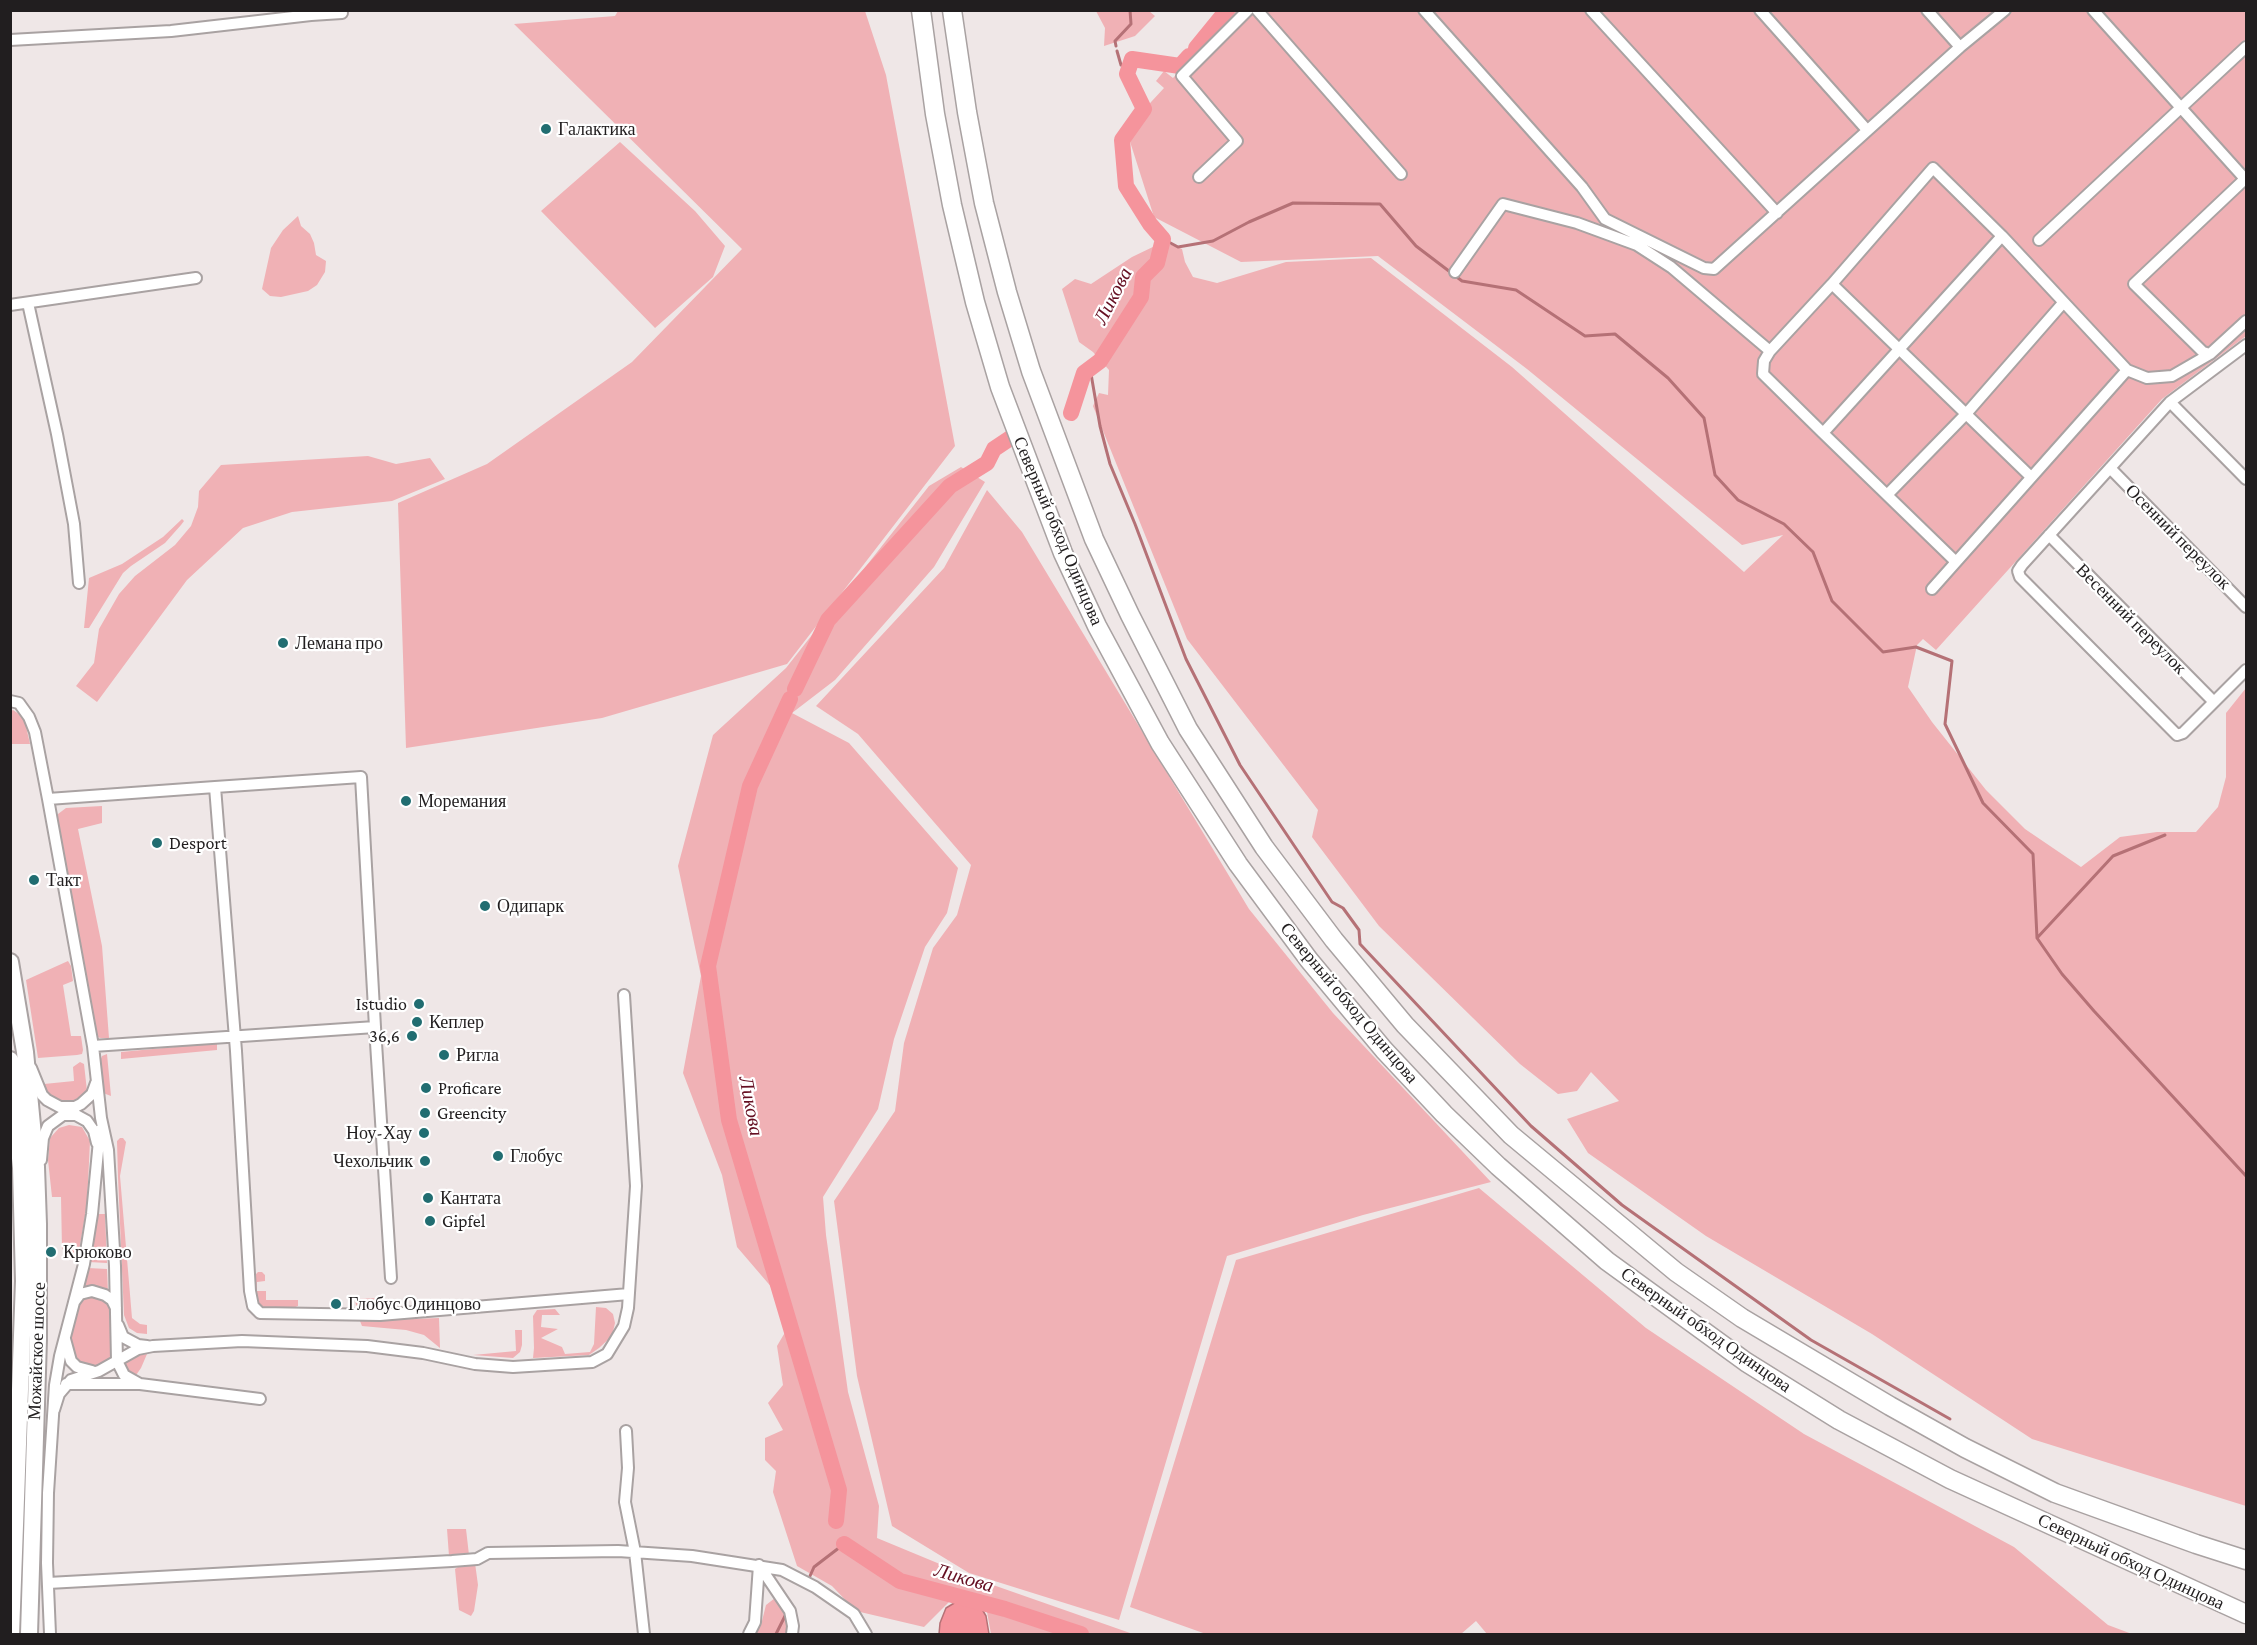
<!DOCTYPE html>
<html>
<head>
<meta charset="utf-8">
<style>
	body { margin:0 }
	#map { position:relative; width:2257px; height:1645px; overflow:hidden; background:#efe7e7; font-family:"Crimson Pro",serif }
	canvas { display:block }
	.frame { position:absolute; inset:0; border:12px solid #211e1f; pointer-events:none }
</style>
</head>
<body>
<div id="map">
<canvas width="2257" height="1645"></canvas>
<div class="frame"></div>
</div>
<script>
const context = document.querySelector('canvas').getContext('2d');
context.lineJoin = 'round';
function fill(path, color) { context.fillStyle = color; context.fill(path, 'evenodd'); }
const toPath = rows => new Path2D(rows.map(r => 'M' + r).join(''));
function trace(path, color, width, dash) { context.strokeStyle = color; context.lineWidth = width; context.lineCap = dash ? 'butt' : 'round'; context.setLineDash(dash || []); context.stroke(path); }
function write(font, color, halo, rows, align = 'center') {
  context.font = font + ' "Crimson Pro",serif'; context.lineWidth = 4.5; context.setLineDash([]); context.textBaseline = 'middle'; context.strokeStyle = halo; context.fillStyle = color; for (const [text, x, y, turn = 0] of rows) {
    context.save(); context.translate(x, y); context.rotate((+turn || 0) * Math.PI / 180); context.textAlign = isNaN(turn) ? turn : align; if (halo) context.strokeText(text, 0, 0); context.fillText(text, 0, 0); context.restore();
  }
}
const green = toPath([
	[618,11,865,11,886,75,955,446,787,664,602,718,406,748,398,503,487,464,632,362,742,249,514,24,615,16],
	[1096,11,1149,11,1155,16,1135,36,1104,46,1105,28],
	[1235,11,2246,11,2246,336,2162,399,1936,650,1923,639,1917,645,1908,687,1932,722,1986,790,2025,829,2081,867,2120,837,2157,832,2196,832,2218,807,2226,777,2226,713,2246,688,2246,1506,2032,1439,1872,1334,1706,1236,1588,1153,1567,1119,1619,1101,1591,1072,1577,1091,1558,1094,1520,1064,1379,926,1312,837,1318,810,1187,639,1093,406,1099,393,1108,395,1109,370,1093,352,1079,342,1062,289,1075,279,1091,284,1132,257,1157,245,1172,245,1182,249,1185,262,1193,277,1217,283,1286,262,1371,258,1512,367,1744,572,1783,535,1742,545,1527,369,1378,256,1241,262,1154,217,1126,129,1164,88,1156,81,1164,71,1173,78],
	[620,142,695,211,725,246,713,277,655,328,541,211],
	[298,216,301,226,310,234,314,243,316,255,326,261,325,272,317,285,308,291,281,297,270,296,262,289,271,248,283,230],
	[368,456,396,464,430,458,445,479,392,501,292,512,243,528,187,580,97,702,76,686,94,663,99,629,119,594,135,576,175,545,191,526,198,507,199,491,221,465],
	[961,467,985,482,934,567,835,680,792,713,849,743,958,868,947,913,925,947,894,1039,878,1109,823,1197,826,1235,848,1392,879,1506,877,1538,976,1579,1133,1634,991,1634,987,1612,975,1595,950,1601,924,1627,856,1611,832,1586,797,1566,773,1492,776,1471,765,1460,765,1438,783,1430,768,1403,783,1385,777,1346,787,1329,785,1303,737,1247,722,1175,683,1073,701,976,678,866,713,735,786,668,929,486],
	[987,490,1022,532,1249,909,1333,1013,1491,1182,1363,1215,1227,1256,1119,1620,969,1573,892,1526,857,1376,834,1201,895,1111,904,1043,933,948,957,915,971,865,858,734,816,706,944,568],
	[182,519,184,521,181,525,165,543,131,566,123,573,89,628,84,628,89,578,122,564,163,537],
	[13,710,19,714,25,722,30,744,11,744,11,711],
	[102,806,102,823,78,829,102,946,109,1038,101,1038,95,1037,55,824,58,814,66,808],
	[68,961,71,966,73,981,63,985,71,1036,81,1036,83,1050,82,1054,77,1055,38,1058,26,980],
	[217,1043,217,1050,121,1059,121,1052],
	[107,1054,111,1096,103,1093,100,1061,102,1056],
	[80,1062,84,1064,87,1091,85,1099,69,1105,59,1101,45,1091,44,1084,74,1081,73,1067],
	[69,1125,82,1127,90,1141,87,1204,78,1257,68,1254,62,1249,61,1197,52,1197,48,1160,50,1138,59,1128],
	[120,1138,123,1138,126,1142,120,1176,132,1318,140,1324,147,1325,147,1334,137,1333,129,1328,124,1315,118,1177,117,1141],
	[1479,1188,1646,1328,1804,1434,2014,1547,2108,1625,2132,1634,1487,1634,1476,1621,1461,1634,1206,1634,1130,1607,1236,1260],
	[97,1214,105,1214,107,1263,89,1262],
	[88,1268,107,1269,108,1293,83,1289],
	[258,1272,262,1272,265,1275,265,1281,257,1282,257,1291,266,1291,266,1300,298,1300,298,1306,293,1308,267,1309,261,1306,257,1303,255,1282,255,1275],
	[94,1296,109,1305,113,1316,114,1346,109,1359,101,1366,88,1366,77,1361,70,1343,78,1305,86,1298],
	[380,1298,382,1311,367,1311,356,1305,355,1299],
	[596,1307,606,1308,613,1314,615,1323,612,1336,599,1348,589,1355,533,1358,534,1348,533,1316,537,1310,555,1309,560,1315,542,1315,541,1327,558,1329,541,1338,562,1347,565,1354,590,1352,594,1344],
	[439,1318,440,1348,424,1335,406,1330,362,1326,360,1321],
	[515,1330,522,1330,522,1345,520,1352,513,1358,473,1355,516,1351],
	[147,1354,141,1368,134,1378,123,1367,126,1361,133,1356],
	[447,1529,466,1529,469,1555,449,1556],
	[475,1563,478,1585,474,1611,471,1616,459,1610,455,1569,461,1565],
	[775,1598,786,1617,789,1634,755,1634,761,1625,766,1605]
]);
const water = toPath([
	[975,1597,986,1616,989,1634,939,1634,940,1623,946,1608,956,1602,975,1597]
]);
const stream = toPath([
	[1116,46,1115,41,1131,24,1130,10],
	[1117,51,1121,65,1129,67],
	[1163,239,1178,247,1213,241,1249,222,1293,203,1380,204,1416,246,1462,281,1516,290,1585,336,1615,334,1668,378,1704,418,1715,475,1738,500,1784,524,1813,552,1832,601,1883,652,1916,647,1952,661,1945,724,1983,803,2033,854,2037,938,2062,974,2094,1011,2246,1176],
	[1090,368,1100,426,1110,464,1135,524,1186,659,1240,765,1332,902,1343,908,1359,930,1360,944,1531,1126,1622,1205,1811,1340,1950,1419],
	[2037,938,2113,856,2165,835],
	[810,1576,814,1567,844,1544],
	[776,1634,787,1612]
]);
const river = toPath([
	[1196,48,1227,10],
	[1071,413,1084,373,1100,361,1141,297,1143,277,1157,263,1163,239,1150,224,1126,186,1122,140,1144,109,1127,74,1132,59,1180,66,1189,56],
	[795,689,828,620,950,486,987,463,994,449,1012,437],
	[790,699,750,786,708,966,729,1120,839,1490,836,1521],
	[844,1544,900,1581,1005,1609,1081,1634]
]);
const minor = toPath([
	[1257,10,1401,174],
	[1424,10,1582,187,1605,219,1704,268,1714,269,1960,47,2005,10],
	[1591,10,1777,213],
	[1760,10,1867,130],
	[1927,10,1960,47],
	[2093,10,2246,180],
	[10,40,171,31,311,15,342,13],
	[1199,177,1237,141,1182,76,1248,10],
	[2245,179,2134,284,2203,352,2210,354,2246,321],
	[2039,240,2246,47],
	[1455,272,1503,204,1577,223,1637,245,1671,267,1770,351],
	[1832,284,1770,351,1764,361,1763,374,1823,433,2002,236],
	[28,303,57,434,74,524,79,583],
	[10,305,196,278],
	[2246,345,2170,402,2022,565,2018,571,2020,577,2177,735,2183,733,2246,670],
	[2170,402,2246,479],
	[1823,433,1955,561],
	[2110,468,2246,607],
	[2030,476,1832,284,1933,168,2002,236,2127,370],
	[1887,495,1966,414,2063,303],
	[2049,535,2214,702],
	[1932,589,2127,370,2147,378,2172,376,2210,354],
	[10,701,19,703,29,717,35,732,48,799,93,1046,101,1118,108,1150,115,1266,117,1361,124,1375,140,1384],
	[215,787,361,777,375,1027],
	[48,799,215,787,236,1051,250,1291,253,1306,260,1313,380,1315,629,1294],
	[93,1046,375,1027,391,1278],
	[31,1068,42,1095,47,1100,60,1107,75,1107,81,1104,92,1094,96,1083],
	[41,1160,43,1138,48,1126,63,1115,76,1115,87,1121,94,1131,97,1143],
	[74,1302,80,1294,92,1291,105,1295,112,1300,116,1308],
	[118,1325,123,1337,138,1345,147,1346],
	[65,1339,71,1361,77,1367,92,1371],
	[66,1384,140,1384,260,1399],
	[54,1410,59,1394,71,1380,99,1371,138,1349,153,1346,242,1341,367,1346,423,1353,475,1364,513,1367,592,1362,607,1354,624,1326,628,1308,636,1186,624,995],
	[626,1431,628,1468,625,1502,635,1552,644,1634],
	[759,1565,790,1611,793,1626,792,1634],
	[48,1583,452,1561,477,1559,488,1553,618,1551,692,1556,782,1570,815,1587,854,1614,866,1634],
	[50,1634,47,1563,48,1493,55,1385,60,1356,84,1264,92,1214,100,1130],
	[749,1634,755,1622,759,1565]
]);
const primary = toPath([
	[10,962,25,1052,36,1167,38,1224,38,1339,29,1634],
	[10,1060,21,1168,24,1281,11,1634]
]);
const trunk = toPath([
	[921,10,935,114,952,205,975,302,1000,387,1063,553,1097,626,1160,743,1238,864,1309,960,1384,1050,1444,1114,1498,1166,1607,1261,1746,1362,1839,1420,1950,1479,2246,1614],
	[952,10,967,112,984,203,1007,292,1031,371,1094,539,1130,615,1188,729,1264,847,1334,940,1405,1025,1511,1135,1676,1272,1742,1318,1890,1406,1965,1448,2055,1493,2196,1544,2246,1560]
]);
const markers = [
	[546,129,6,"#216d71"],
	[283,643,6,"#216d71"],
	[406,801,6,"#216d71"],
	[157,843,6,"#216d71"],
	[34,880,6,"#216d71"],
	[485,906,6,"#216d71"],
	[419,1004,6,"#216d71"],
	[417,1022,6,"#216d71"],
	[412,1036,6,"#216d71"],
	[444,1055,6,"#216d71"],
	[426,1088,6,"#216d71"],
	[425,1113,6,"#216d71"],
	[424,1133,6,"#216d71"],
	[498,1156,6,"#216d71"],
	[425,1161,6,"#216d71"],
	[428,1198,6,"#216d71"],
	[430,1221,6,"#216d71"],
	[51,1252,6,"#216d71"],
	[336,1304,6,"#216d71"]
];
const poiNames = [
	["Галактика",558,129],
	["Лемана про",295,643],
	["Моремания",418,801],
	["Desport",169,843],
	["Такт",46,880],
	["Одипарк",497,906],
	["Istudio",407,1004,"right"],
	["Кеплер",429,1022],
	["36,6",400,1036,"right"],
	["Ригла",456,1055],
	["Proficare",438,1088],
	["Greencity",437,1113],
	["Ноу-Хау",412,1133,"right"],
	["Глобус",510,1156],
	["Чехольчик",413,1161,"right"],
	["Кантата",440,1198],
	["Gipfel",442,1221],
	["Крюково",63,1252],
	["Глобус Одинцово",348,1304]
];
const streetNames = [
	["Северный обход Одинцова",1058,531,67],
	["Осенний переулок",2178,537,45],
	["Весенний переулок",2131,619,45],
	["Северный обход Одинцова",1349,1003,50],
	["Северный обход Одинцова",1706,1330,35],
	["Можайское шоссе",37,1351,-88],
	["Северный обход Одинцова",2131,1562,25]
];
const waterNames = [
	["Ликова",1113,296,-63],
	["Ликова",751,1106,79],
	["Ликова",964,1578,16]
];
fill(green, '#f0b1b5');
fill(water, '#f5949c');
trace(water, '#b57176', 1.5);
trace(stream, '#b57176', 3);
trace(river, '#f5949c', 16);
trace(minor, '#a9a2a2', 14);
trace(primary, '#a9a2a2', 20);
trace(trunk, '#a9a2a2', 21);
trace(minor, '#fff', 10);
trace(primary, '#fff', 16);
trace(trunk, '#fff', 18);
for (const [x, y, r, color] of markers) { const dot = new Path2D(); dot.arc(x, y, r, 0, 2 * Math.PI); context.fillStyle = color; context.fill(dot); trace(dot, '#fff', 2); }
write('18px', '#211e1f', '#fff', poiNames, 'left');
write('18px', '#211e1f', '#fff', streetNames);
write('italic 20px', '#650f22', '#fff', waterNames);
</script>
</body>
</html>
